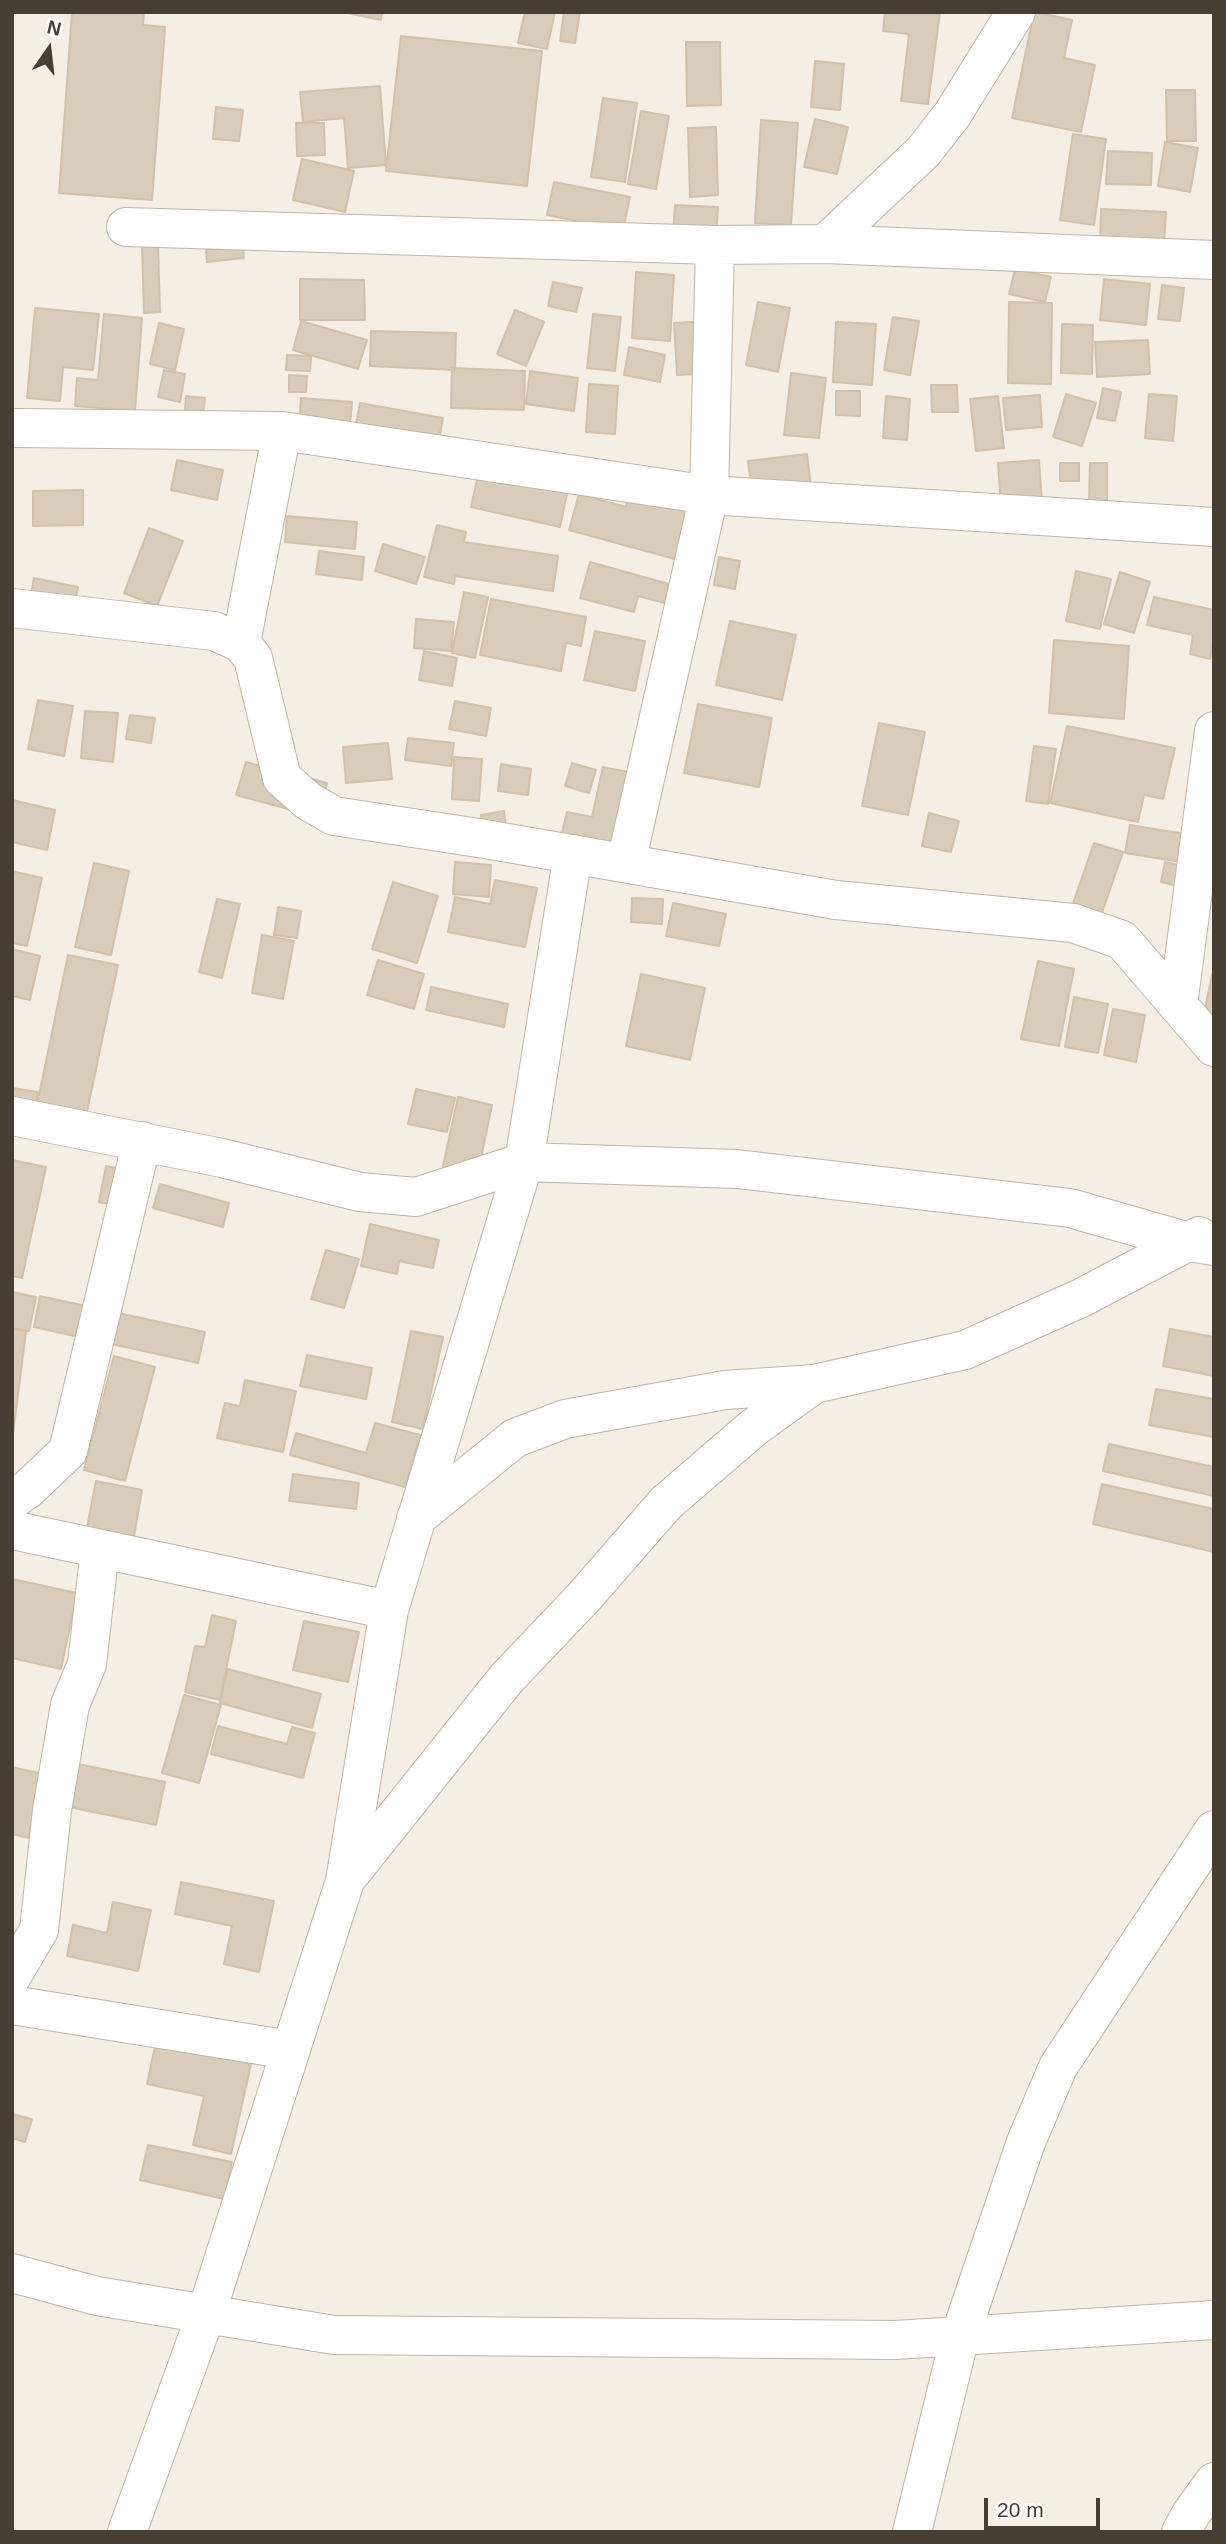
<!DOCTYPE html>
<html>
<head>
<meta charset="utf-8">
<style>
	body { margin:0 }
	#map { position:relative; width:1226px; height:2544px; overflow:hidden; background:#f4eee4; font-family:Arial,sans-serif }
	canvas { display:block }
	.frame { position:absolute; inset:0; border:14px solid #463e33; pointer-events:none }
	.north { position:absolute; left:14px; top:14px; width:70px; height:70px; -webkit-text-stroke:5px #fff; paint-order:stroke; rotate:14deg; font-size:19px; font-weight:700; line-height:28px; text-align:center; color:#463e33 }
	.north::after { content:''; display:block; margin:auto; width:24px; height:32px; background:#463e33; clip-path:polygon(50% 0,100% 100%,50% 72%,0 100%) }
	.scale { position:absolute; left:984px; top:2498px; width:116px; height:32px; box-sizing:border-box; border:4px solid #463e33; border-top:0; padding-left:9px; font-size:21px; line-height:24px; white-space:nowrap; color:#463e33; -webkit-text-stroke:5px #fff; paint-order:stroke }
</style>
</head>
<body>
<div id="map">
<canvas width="1226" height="2544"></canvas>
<div class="frame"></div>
<div class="north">N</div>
<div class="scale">20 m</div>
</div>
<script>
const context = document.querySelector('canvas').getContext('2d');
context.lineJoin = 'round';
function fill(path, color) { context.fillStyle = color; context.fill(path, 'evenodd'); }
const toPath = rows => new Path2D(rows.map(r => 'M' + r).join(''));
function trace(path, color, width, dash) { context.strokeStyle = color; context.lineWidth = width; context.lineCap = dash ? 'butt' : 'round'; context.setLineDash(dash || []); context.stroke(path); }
const building = toPath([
	[72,12,144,12,143,25,165,27,152,200,59,193,72,12],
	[343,12,382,12,381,20,343,12],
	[525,12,555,12,547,49,518,43,525,12],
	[564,12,580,12,575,43,560,41,564,12],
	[885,12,940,12,928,104,901,101,909,34,883,31,885,12],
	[1034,12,1072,20,1064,58,1095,65,1081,132,1012,118,1034,12],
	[401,36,542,51,527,186,386,171,401,36],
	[686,42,720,42,721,105,687,106,686,42],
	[815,61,844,64,840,110,811,107,815,61],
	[380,86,386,165,348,168,344,118,303,122,300,92,380,86],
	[1166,90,1195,90,1196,141,1167,141,1166,90],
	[603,98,637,103,625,182,591,177,603,98],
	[216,107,243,110,239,141,213,139,216,107],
	[641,111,669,116,656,189,628,184,641,111],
	[815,119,848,127,837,174,804,167,815,119],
	[761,120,798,123,791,225,755,223,761,120],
	[296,123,324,123,325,155,297,156,296,123],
	[716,127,718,195,690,197,688,128,716,127],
	[1073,134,1106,139,1094,225,1060,220,1073,134],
	[1165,142,1198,148,1190,192,1158,186,1165,142],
	[1108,151,1152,153,1151,185,1106,184,1108,151],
	[302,159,354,171,345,212,293,200,302,159],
	[554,182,630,197,623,230,547,215,554,182],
	[675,205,718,207,716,240,673,237,675,205],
	[1101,209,1166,212,1164,245,1100,242,1101,209],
	[242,235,244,258,207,262,205,239,242,235],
	[142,246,158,246,160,312,144,313,142,246],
	[1015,269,1051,277,1045,302,1009,294,1015,269],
	[636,272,674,275,670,341,632,338,636,272],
	[300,279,364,280,365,320,300,320,300,279],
	[1104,279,1150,284,1146,325,1100,320,1104,279],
	[553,282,582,288,576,312,548,306,553,282],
	[1162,285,1184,288,1180,321,1158,319,1162,285],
	[758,302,790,308,778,372,746,365,758,302],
	[1009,302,1052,303,1051,384,1008,383,1009,302],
	[35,308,99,314,93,370,63,367,60,401,27,398,35,308],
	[515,310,544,322,526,366,497,354,515,310],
	[104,314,142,318,135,411,75,406,77,378,98,380,104,314],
	[593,314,621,317,615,371,587,368,593,314],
	[893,317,919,321,910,375,884,370,893,317],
	[301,321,367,340,358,369,293,350,301,321],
	[708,321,712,373,677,375,674,323,708,321],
	[836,322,876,324,872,385,833,382,836,322],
	[159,323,184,329,175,370,150,364,159,323],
	[1062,324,1093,325,1092,374,1061,373,1062,324],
	[371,331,456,333,455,370,370,366,371,331],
	[1148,340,1150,374,1097,377,1095,342,1148,340],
	[629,347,665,355,660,382,624,375,629,347],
	[287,355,311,356,310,371,286,370,287,355],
	[452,368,525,371,524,410,451,408,452,368],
	[164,370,185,374,180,402,158,397,164,370],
	[530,371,578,378,574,411,526,404,530,371],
	[791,373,826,378,819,438,784,435,791,373],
	[289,375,307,376,306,392,289,392,289,375],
	[589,384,618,386,615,434,586,432,589,384],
	[931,385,957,385,958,412,932,412,931,385],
	[1103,388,1121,392,1115,421,1097,418,1103,388],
	[836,391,860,391,860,416,836,415,836,391],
	[1066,394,1096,403,1082,446,1053,437,1066,394],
	[1149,394,1177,396,1173,441,1145,438,1149,394],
	[1040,395,1042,427,1006,430,1003,398,1040,395],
	[186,396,205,398,203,414,185,412,186,396],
	[886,396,910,399,907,440,883,438,886,396],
	[998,396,1004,448,976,451,970,399,998,396],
	[301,398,352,402,349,436,298,432,301,398],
	[360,403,443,418,437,449,354,434,360,403],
	[807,454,811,486,752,492,748,461,807,454],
	[177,460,223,470,217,500,171,490,177,460],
	[1039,460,1042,504,1001,506,998,463,1039,460],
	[1060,463,1079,463,1079,481,1060,481,1060,463],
	[1090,463,1107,463,1107,502,1089,501,1090,463],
	[479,470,568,489,560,527,471,507,479,470],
	[631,489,690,505,675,559,569,530,579,494,626,507,631,489],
	[83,490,83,525,33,526,33,491,83,490],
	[287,516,357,522,355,549,285,542,287,516],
	[437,525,466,532,464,542,558,556,553,591,455,576,454,584,424,577,437,525],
	[149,528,183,541,157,606,124,593,149,528],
	[383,544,425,557,416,584,375,571,383,544],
	[319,551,364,557,362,580,316,574,319,551],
	[719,557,740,561,735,589,714,585,719,557],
	[590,562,669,584,665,603,638,596,634,612,580,598,590,562],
	[1076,571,1111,579,1100,629,1066,621,1076,571],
	[1120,572,1150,582,1134,633,1104,624,1120,572],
	[34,578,78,587,73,613,29,605,34,578],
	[464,592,488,597,475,658,452,653,464,592],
	[1154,597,1214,610,1214,638,1210,659,1190,654,1193,635,1147,625,1154,597],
	[491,599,586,617,581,646,566,643,561,671,480,655,491,599],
	[416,619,454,622,451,651,414,648,416,619],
	[730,621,796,635,782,700,716,685,730,621],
	[595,631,645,641,635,691,584,680,595,631],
	[1054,640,1129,646,1124,719,1049,713,1054,640],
	[424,651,457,658,452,686,419,680,424,651],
	[38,700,73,706,64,756,28,749,38,700],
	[455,701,491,708,486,736,449,729,455,701],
	[698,704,772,718,759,787,684,773,698,704],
	[85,711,118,713,113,762,81,758,85,711],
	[130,715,155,718,151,743,126,739,130,715],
	[879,723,925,732,908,815,862,806,879,723],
	[1067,726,1175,748,1163,799,1144,795,1138,822,1050,803,1067,726],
	[408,738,454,743,451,766,405,760,408,738],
	[388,743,392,779,346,783,343,747,388,743],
	[1034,746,1056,749,1048,804,1026,801,1034,746],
	[454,757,482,759,479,801,452,799,454,757],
	[246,762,327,783,318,817,236,795,246,762],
	[572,763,596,770,589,793,565,786,572,763],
	[501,764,531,769,528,795,498,791,501,764],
	[603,767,628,772,610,852,560,841,567,812,592,817,603,767],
	[12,800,55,810,47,850,12,842,12,800],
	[504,811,506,827,483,830,481,815,504,811],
	[929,813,959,821,951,852,922,846,929,813],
	[1130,825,1185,834,1181,862,1125,853,1130,825],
	[1094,843,1123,852,1098,924,1069,915,1094,843],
	[455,862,491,865,489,897,453,894,455,862],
	[1165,862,1182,866,1178,886,1161,882,1165,862],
	[94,863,129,871,111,955,75,947,94,863],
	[12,871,42,878,27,946,12,943,12,871],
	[495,880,537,888,525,947,448,932,455,897,490,904,495,880],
	[393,882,438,896,417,963,372,949,393,882],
	[632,898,663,899,662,924,631,922,632,898],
	[217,899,240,904,222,978,199,972,217,899],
	[673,903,726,914,719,946,666,936,673,903],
	[278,907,301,911,297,938,274,935,278,907],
	[262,935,294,941,283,999,252,993,262,935],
	[12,949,40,956,30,1000,12,996,12,949],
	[68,955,118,965,85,1121,36,1110,68,955],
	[378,960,424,974,414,1009,367,995,378,960],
	[1038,961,1074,969,1059,1046,1021,1039,1038,961],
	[1214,967,1214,1039,1199,1036,1214,967],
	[641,974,705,988,690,1060,626,1046,641,974],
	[431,987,508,1004,504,1027,426,1010,431,987],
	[1074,997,1108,1004,1098,1053,1065,1047,1074,997],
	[1113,1009,1145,1015,1136,1062,1104,1055,1113,1009],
	[12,1088,38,1092,35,1113,12,1110,12,1088],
	[416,1089,455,1098,447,1132,408,1124,416,1089],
	[458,1097,492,1105,475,1187,440,1180,458,1097],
	[12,1160,46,1167,22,1278,12,1276,12,1160],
	[106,1166,151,1175,144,1211,99,1202,106,1166],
	[160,1184,229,1203,223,1227,153,1208,160,1184],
	[370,1224,439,1240,433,1268,399,1261,397,1274,361,1266,370,1224],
	[326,1250,359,1259,344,1308,311,1299,326,1250],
	[12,1292,36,1297,29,1331,12,1328,12,1292],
	[40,1296,205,1332,198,1363,34,1327,40,1296],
	[12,1329,26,1331,12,1442,12,1329],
	[1170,1329,1214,1337,1214,1376,1163,1366,1170,1329],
	[411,1331,443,1337,423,1429,392,1422,411,1331],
	[307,1355,372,1368,366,1399,300,1386,307,1355],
	[114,1356,155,1367,125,1481,84,1470,114,1356],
	[245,1380,296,1391,283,1452,217,1438,225,1403,240,1406,245,1380],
	[1156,1389,1214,1399,1214,1437,1149,1425,1156,1389],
	[375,1423,420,1435,405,1487,290,1455,296,1433,366,1453,375,1423],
	[1109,1444,1214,1467,1214,1496,1103,1471,1109,1444],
	[293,1474,359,1483,356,1509,289,1501,293,1474],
	[96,1481,142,1490,133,1542,86,1533,96,1481],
	[1102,1484,1214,1509,1214,1552,1093,1524,1102,1484],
	[12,1579,77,1593,61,1669,12,1658,12,1579],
	[212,1615,236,1621,220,1700,185,1692,195,1646,205,1647,212,1615],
	[304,1621,359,1632,348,1682,293,1670,304,1621],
	[228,1669,321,1694,312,1728,220,1703,228,1669],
	[184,1695,221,1705,199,1783,162,1773,184,1695],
	[218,1726,287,1744,292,1727,315,1733,303,1778,211,1754,218,1726],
	[78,1764,165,1782,156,1825,69,1807,78,1764],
	[12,1767,43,1774,28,1838,12,1834,12,1767],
	[181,1882,274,1901,259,1972,224,1964,232,1926,175,1914,181,1882],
	[113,1902,151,1910,138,1971,67,1956,73,1925,107,1933,113,1902],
	[156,2042,251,2064,231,2154,193,2145,204,2096,147,2084,156,2042],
	[12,2114,32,2119,25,2142,12,2138,12,2114],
	[148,2145,232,2162,224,2199,140,2180,148,2145]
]);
const minor = toPath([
	[126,227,715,245,825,244,1214,260],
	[825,244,923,152,952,115,1016,12],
	[17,428,282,431,709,495,1214,527],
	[12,608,214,631,241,643,253,658,282,778,308,801,334,816,485,839,836,900,1073,923,1122,940,1214,1047],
	[241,643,282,431],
	[626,863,709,495,715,245],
	[1178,1005,1214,731],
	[12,1116,222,1158,360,1192,416,1197,524,1162,737,1169,1070,1208,1189,1242,1214,1246],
	[12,1500,28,1489,68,1451,142,1141],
	[416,1518,515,1438,565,1419,725,1390,814,1384,965,1350,1081,1298,1199,1236],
	[12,1530,389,1610],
	[346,1879,506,1679,584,1597,666,1503,753,1428,814,1384],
	[12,1976,39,1930,52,1810,70,1705,87,1664,100,1549],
	[12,2005,290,2050],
	[12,2273,97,2296,334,2335,895,2340,1214,2320],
	[127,2532,206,2314,345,1881,389,1610,524,1162,573,854],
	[912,2532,960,2336,1026,2142,1058,2067,1214,1830],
	[1181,2532,1191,2514,1214,2482]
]);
fill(building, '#d9ccbb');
trace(building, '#d2c1aa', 2);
trace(minor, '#c0b6a5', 40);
trace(minor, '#fff', 38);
</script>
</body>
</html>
